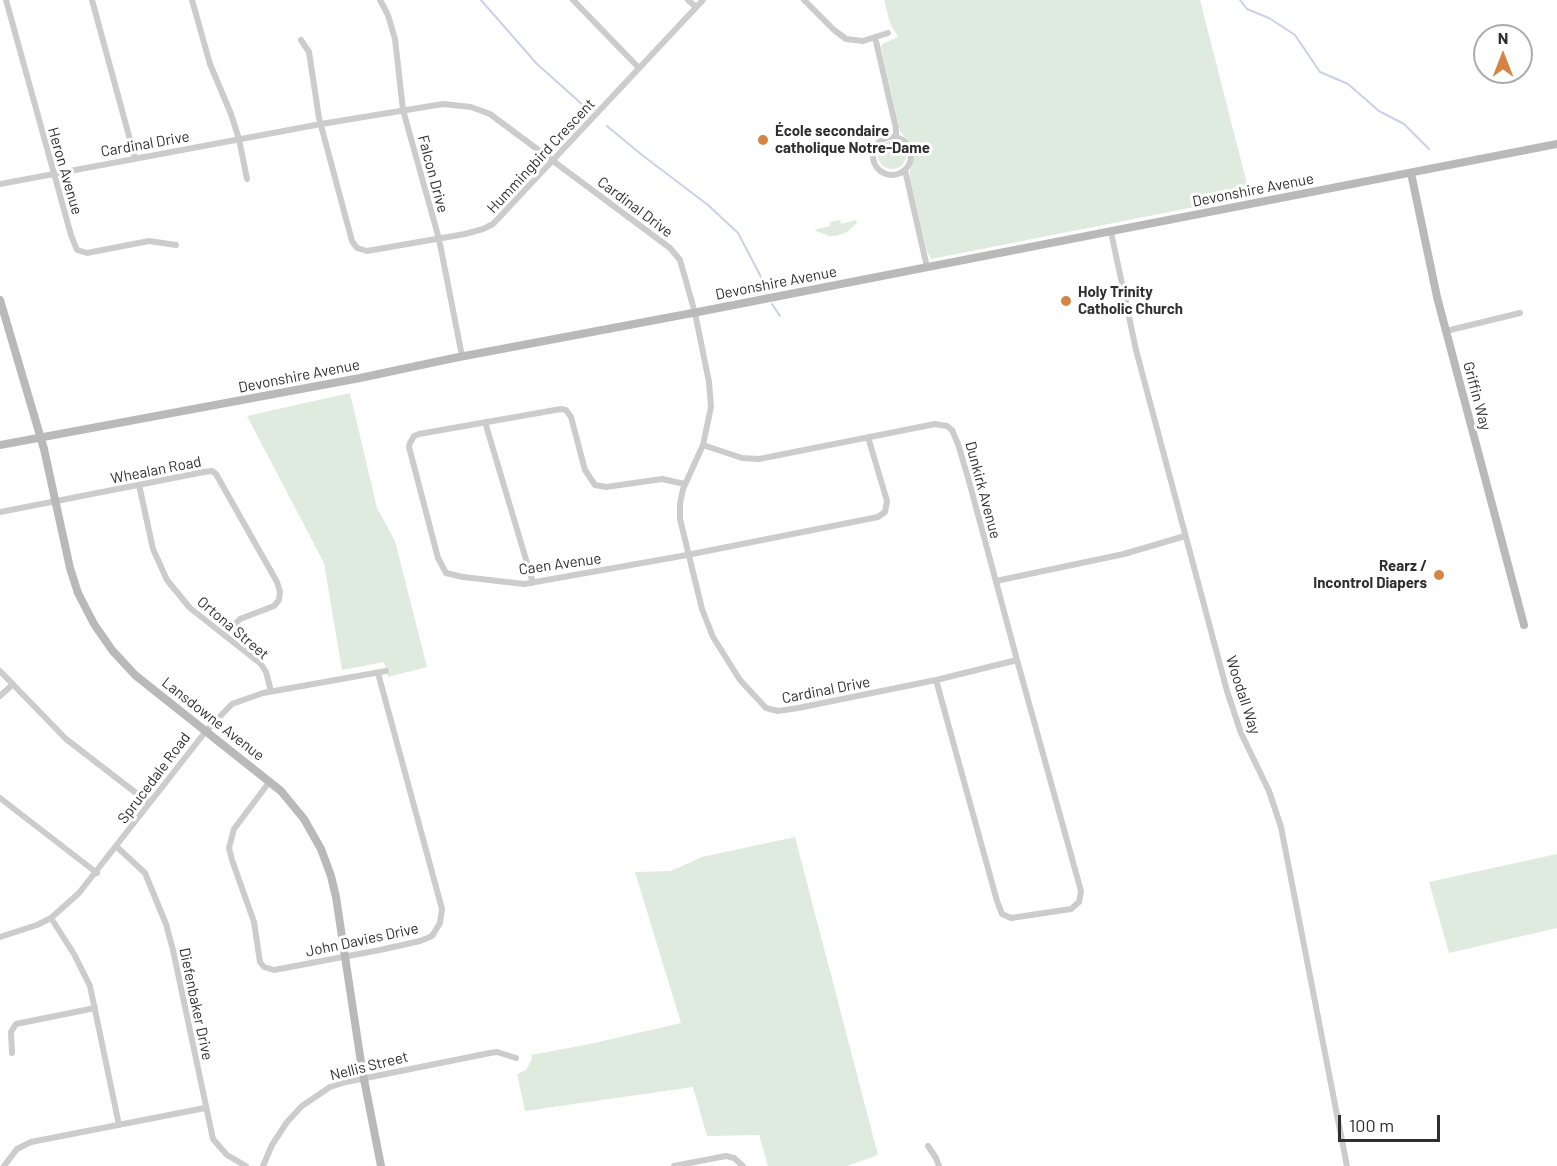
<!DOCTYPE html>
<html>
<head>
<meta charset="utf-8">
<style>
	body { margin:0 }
	#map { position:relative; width:1557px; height:1166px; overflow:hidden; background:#fff; font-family:Barlow,sans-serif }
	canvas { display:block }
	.north { position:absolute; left:1473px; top:24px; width:60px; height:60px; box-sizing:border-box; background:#fff; border:2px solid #acacac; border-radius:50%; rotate:0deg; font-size:16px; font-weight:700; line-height:24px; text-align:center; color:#2f2f2f }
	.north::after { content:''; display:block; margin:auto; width:21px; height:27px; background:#d58543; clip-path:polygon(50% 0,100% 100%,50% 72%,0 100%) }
	.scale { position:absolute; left:1338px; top:1115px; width:102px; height:27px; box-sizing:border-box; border:3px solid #2f2f2f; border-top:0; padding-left:8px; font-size:18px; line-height:21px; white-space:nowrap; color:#2f2f2f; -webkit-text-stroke:4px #fff; paint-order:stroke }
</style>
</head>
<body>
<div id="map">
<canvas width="1557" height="1166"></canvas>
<div class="north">N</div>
<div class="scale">100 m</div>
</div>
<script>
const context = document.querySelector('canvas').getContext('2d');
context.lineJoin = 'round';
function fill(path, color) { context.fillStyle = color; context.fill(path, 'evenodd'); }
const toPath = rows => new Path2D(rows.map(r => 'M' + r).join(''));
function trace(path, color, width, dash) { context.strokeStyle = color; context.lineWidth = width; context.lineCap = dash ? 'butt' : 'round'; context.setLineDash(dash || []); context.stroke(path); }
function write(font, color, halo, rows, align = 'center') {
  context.font = font + ' Barlow,sans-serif'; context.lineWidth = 6; context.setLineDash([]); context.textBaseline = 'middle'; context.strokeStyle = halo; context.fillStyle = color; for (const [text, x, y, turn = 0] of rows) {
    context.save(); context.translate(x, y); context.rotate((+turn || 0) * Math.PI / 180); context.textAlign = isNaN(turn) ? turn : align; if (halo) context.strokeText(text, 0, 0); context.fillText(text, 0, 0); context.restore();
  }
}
const green = toPath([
	[884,0,1200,0,1250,196,931,259,927,251,910,178,910,171,915,153,911,145,900,131,881,47,882,44,898,37,890,23],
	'878 155a14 14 0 1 1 28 0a14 14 0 1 1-28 0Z',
	[840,220,841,224,856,220,857,223,847,232,836,236,829,236,814,230,830,226,830,222],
	[350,393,377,508,395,541,427,667,388,677,384,662,342,670,324,563,247,416],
	[795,837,878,1155,847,1166,768,1166,759,1135,707,1136,693,1087,525,1111,517,1074,526,1070,532,1059,531,1055,590,1044,681,1023,635,872,671,871,702,857],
	[1557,854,1557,928,1449,953,1429,882]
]);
const stream = toPath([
	[481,0,537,64,584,106],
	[1240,0,1247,9,1269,18,1295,35,1320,72,1348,84,1379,111,1404,124,1429,149],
	[607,126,642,155,708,205,738,233,760,275,766,293],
	[772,304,780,316]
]);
const street = toPath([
	[6,0,71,235,77,250,87,253,149,241,176,245],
	[92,0,135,158],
	[192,0,210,64,231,114,239,139,247,179],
	[380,0,388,15,395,39,403,110,439,239,462,356],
	[573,0,639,68],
	[688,0,696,7],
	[804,0,834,30,846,39,863,41,888,33],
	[875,37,896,128,896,138],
	[301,40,309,52,319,118,352,241,357,248,367,251,465,234,483,229,493,224,703,0],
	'873 156a19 19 0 1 1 38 0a19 19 0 1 1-38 0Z',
	[905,170,927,267],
	[0,184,321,124,443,104,471,107,490,114,670,248,680,260,695,313,709,382,711,407,703,445,683,489,680,504,680,519,702,609,713,637,740,680,766,708,778,711,798,708,936,680,1017,660,969,481,958,444,952,430,947,426,935,424,759,459,742,458,703,445],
	[1111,232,1136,350,1227,691,1241,733,1269,791,1281,827,1347,1166],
	[1446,331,1520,313],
	[485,422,533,583],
	[685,484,662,479,606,487,595,485,585,470,571,417,566,410,561,409,419,434,414,436,410,443,409,447,438,558,446,573,463,577,524,584,687,555,878,517,885,512,887,501,868,437],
	[139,485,153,549,167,580,190,608,261,664,266,672,271,691],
	[0,512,204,472,212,471,216,474,277,582,280,592,279,600,274,606,240,619,224,635],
	[996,581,1124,554,1185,536],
	[0,671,66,739,149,803],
	[936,680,997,901,1002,914,1011,918,1071,909,1079,902,1081,891,1017,660],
	[0,696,13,684],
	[270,781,234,829,229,848,232,860,254,922,260,962,264,967,274,970,380,950,420,941,432,936,440,923,442,909,378,673],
	[0,798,97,873],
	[117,847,145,873,166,924,173,950,213,1139,227,1155,246,1166],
	[51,918,74,954,90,986,119,1125],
	[0,937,37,925,51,918,79,893,206,731,232,704,263,693,386,671],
	[12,1053,11,1032,16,1024,95,1008],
	[928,1146,936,1158,939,1166],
	[4,1166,17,1149,31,1142,205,1108],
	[263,1166,272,1145,287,1122,302,1106,330,1087,346,1082,490,1053,497,1052,516,1058],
	[674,1166,726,1156,734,1158,743,1166]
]);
const secondary = toPath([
	[1411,173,1437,297,1524,625],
	[0,300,44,449,70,568,78,593,94,624,112,650,135,675,281,791,304,819,321,849,331,876,336,897,362,1069,381,1166],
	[0,445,360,378,454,358,703,311,1557,144]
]);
const markers = [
	[763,140,6,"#d58543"],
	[1066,301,6,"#d58543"],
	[1439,575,6,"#d58543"]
];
const poiNames = [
	["École secondaire",775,131],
	["catholique Notre-Dame",775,148],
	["Holy Trinity",1078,292],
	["Catholic Church",1078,309],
	["Rearz /",1427,566,"right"],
	["Incontrol Diapers",1427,583,"right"]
];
const streetNames = [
	["Cardinal Drive",145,144,-10],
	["Hummingbird Crescent",541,156,-47],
	["Heron Avenue",65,171,74],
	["Falcon Drive",433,174,75],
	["Devonshire Avenue",1253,190,-11],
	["Cardinal Drive",635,207,37],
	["Devonshire Avenue",776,283,-11],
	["Devonshire Avenue",299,376,-11],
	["Griffin Way",1477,396,75],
	["Whealan Road",156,470,-11],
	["Dunkirk Avenue",983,490,75],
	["Caen Avenue",560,564,-8],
	["Ortona Street",233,628,40],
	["Cardinal Drive",826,690,-11],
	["Woodall Way",1243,695,72],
	["Lansdowne Avenue",213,719,38],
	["Sprucedale Road",154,778,-53],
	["John Davies Drive",362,940,-12],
	["Diefenbaker Drive",196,1004,78],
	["Nellis Street",369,1066,-14]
];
fill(green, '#deebde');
trace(stream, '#cccfe9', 2);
trace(street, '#ccc', 6);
trace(secondary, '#b9b9b9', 8);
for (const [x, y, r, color] of markers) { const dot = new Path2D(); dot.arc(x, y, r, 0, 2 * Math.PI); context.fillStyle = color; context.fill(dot); trace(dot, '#fff', 2); }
write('bold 15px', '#2f2f2f', '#fff', poiNames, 'left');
write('15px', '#2f2f2f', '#fff', streetNames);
</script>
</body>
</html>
